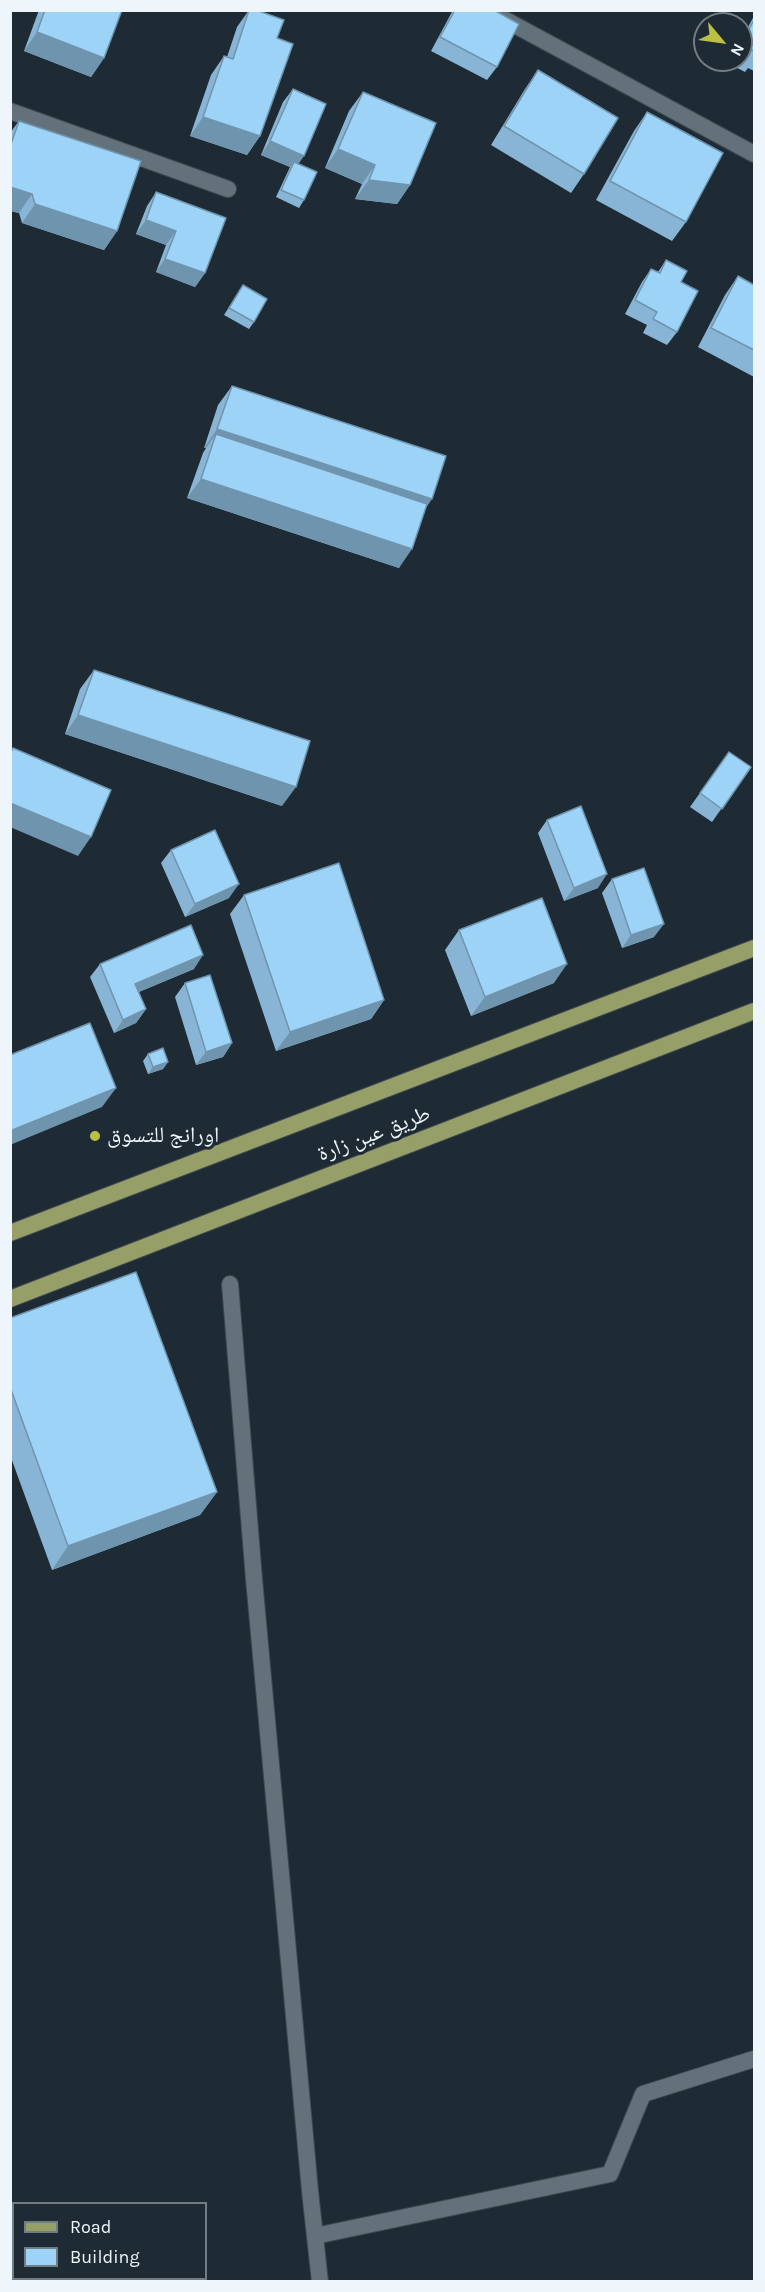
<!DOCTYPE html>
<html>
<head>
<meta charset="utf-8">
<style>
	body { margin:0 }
	#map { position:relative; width:765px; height:2292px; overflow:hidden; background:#1f2b34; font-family:Karla,sans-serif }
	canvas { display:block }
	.frame { position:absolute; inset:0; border:12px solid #eef6fc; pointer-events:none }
	.legend { position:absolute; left:12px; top:2202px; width:195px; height:78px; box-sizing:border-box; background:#1f2b34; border:2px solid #727c84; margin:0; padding:8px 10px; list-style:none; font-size:18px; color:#eef6fc }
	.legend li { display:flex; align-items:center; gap:12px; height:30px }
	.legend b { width:30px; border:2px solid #727c84 }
	.north { position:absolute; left:693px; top:12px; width:60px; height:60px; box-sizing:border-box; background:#1f2b34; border:2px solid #727c84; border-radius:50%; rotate:119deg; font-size:16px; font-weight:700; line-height:24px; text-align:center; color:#eef6fc }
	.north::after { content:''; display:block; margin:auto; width:21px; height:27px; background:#bbc044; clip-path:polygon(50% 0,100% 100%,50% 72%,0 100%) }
</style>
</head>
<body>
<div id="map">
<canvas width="765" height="2292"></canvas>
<div class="frame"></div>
<ul class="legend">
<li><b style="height:8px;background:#979f68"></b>Road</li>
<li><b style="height:16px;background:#9ed3f8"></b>Building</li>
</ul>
<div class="north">N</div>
</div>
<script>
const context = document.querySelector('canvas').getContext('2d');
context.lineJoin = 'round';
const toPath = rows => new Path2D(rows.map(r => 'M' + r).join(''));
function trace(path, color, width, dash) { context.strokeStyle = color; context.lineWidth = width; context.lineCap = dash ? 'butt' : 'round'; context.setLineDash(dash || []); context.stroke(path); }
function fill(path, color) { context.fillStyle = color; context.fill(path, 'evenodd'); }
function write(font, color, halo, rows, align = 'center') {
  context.font = font + ' Karla,"Noto Naskh Arabic",sans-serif'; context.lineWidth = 6; context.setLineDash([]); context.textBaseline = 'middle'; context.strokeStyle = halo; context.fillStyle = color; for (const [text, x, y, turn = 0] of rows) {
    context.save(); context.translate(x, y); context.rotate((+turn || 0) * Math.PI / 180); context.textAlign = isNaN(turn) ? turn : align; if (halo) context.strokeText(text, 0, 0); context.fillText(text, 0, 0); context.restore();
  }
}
const service = toPath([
	[230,1284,254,1579,310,2191,320,2282],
	[315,2236,610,2174,643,2094,754,2059]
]);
const minor = toPath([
	[487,10,754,154],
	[10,111,228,189]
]);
const primary = toPath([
	[10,1233,754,948],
	[10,1299,754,1011]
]);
const wall = toPath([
	[39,10,122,10,104,58,91,77,24,51],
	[249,10,256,10,277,38,260,136,247,155,190,136,211,75,224,56,227,57,237,27],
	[453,10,494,10,497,67,487,80,431,51],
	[754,16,754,71,748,68,745,72,728,63,730,60,741,60,741,40],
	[538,70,584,174,571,193,491,145,525,89],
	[293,89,298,164,304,200,299,208,276,197,290,167,261,155,283,102],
	[363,92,410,185,397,204,355,199,362,184,325,168,349,111],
	[647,112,686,222,672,241,596,200,634,131],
	[19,121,117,231,104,250,22,223,19,213,10,211,10,133],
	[156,192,205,273,195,287,156,272,166,245,136,234,147,206],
	[666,260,681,282,677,332,667,345,643,333,647,325,625,314,642,282,651,269,658,272],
	[738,276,754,285,754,377,698,347,725,295],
	[243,285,254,322,249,329,224,315],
	[232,386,426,508,399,568,187,498,203,453,206,448,204,448,218,405],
	[94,670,282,806,65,734,80,689],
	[729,752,751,767,712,822,690,807],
	[547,820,598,888,564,901,538,833],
	[171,850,229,898,185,917,161,863],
	[612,879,654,937,622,948,602,893],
	[244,895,384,1000,371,1019,276,1051,230,914],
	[459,930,554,983,471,1016,445,950],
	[100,964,194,969,139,992,146,1009,136,1023,114,1033,90,977],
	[185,983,232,1043,223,1057,196,1065,175,997],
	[148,1054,168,1062,163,1069,148,1074,143,1061],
	[10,1318,217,1492,200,1515,52,1570,10,1455]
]);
const shadedWall = toPath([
	[37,32,104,58,91,77,24,51],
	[203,117,260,136,247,155,190,136],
	[270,141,304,156,295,169,294,162,290,167,261,155],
	[338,149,375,165,362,184,325,168],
	[369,180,410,185,397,204,355,199],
	[10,187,32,194,19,213,10,211],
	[35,204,117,231,104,250,22,223],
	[146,220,176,231,166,245,136,234],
	[165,259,205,273,195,287,156,272],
	[217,429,432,499,419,518,216,434,206,448,204,448],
	[201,479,412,549,399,568,187,498],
	[78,715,296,787,282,806,65,734],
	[10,803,91,837,78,856,10,827],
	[607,874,598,888,564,901,574,888],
	[239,884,229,898,185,917,195,904],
	[664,924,654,937,622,948,631,935],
	[203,955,194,969,126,997,135,984],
	[567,964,554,983,471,1016,485,997],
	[384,1000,371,1019,276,1051,290,1032],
	[146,1009,136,1023,114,1033,123,1020],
	[232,1043,223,1057,196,1065,206,1052],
	[168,1062,163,1069,148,1074,153,1067],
	[116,1088,102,1107,10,1145,10,1131],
	[217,1492,200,1515,52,1570,68,1546]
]);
const building = toPath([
	[45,10,122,10,104,58,37,32,45,10],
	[249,10,256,10,284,20,277,38,293,44,260,136,203,117,224,56,233,59,249,10],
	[455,10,494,10,519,24,497,67,440,37,455,10],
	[754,20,754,51,741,44,754,20],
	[538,70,618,118,584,174,504,126,538,70],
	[293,89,326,104,304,156,270,141,293,89],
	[363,92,436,123,410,185,369,180,375,165,338,149,363,92],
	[647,112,723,153,686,222,610,181,647,112],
	[19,121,141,161,117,231,35,204,32,194,10,187,10,147,19,121],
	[294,162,317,172,304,200,281,190,294,162],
	[156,192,226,218,205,273,165,259,176,231,146,220,156,192],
	[666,260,687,271,681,282,698,291,677,332,653,319,657,312,635,300,651,269,660,273,666,260],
	[738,276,754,285,754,350,711,328,738,276],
	[243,285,267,299,254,322,229,308,243,285],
	[232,386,446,456,432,499,217,429,232,386],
	[216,434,427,504,412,549,201,479,216,434],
	[94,670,310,741,296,787,78,715,94,670],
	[13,748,111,790,91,837,10,803,10,754,13,748],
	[729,752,751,767,722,809,700,793,729,752],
	[581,806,607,874,574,888,547,820,581,806],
	[215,830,239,884,195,904,171,850,215,830],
	[339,863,384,1000,290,1032,244,895,339,863],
	[644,868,664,924,631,935,612,879,644,868],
	[542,898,567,964,485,997,459,930,542,898],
	[191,925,203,955,135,984,146,1009,123,1020,100,964,191,925],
	[210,975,232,1043,206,1052,185,983,210,975],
	[90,1023,116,1088,10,1131,10,1055,90,1023],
	[163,1048,168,1062,153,1067,148,1054,163,1048],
	[136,1272,217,1492,68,1546,10,1387,10,1318,136,1272]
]);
const markers = [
	[95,1136,6,"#bbc044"]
];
const streetNames = [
	["طريق عين زارة",374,1134,-21]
];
const poiNames = [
	["اورانج للتسوق",107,1136]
];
trace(service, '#3f4951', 18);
trace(minor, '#3f4951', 18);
trace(primary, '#3f4951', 18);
trace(service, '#63717b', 16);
trace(minor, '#63717b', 16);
trace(primary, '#979f68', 16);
fill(wall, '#88b5d5');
fill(shadedWall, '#6f94ae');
fill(building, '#9ed3f8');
trace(building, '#6f94ae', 1.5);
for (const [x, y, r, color] of markers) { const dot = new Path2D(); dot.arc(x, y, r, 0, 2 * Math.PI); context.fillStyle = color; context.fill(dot); trace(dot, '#1f2b34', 2); }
write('22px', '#eef6fc', '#1f2b34', streetNames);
write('22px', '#eef6fc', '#1f2b34', poiNames, 'left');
</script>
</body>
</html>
